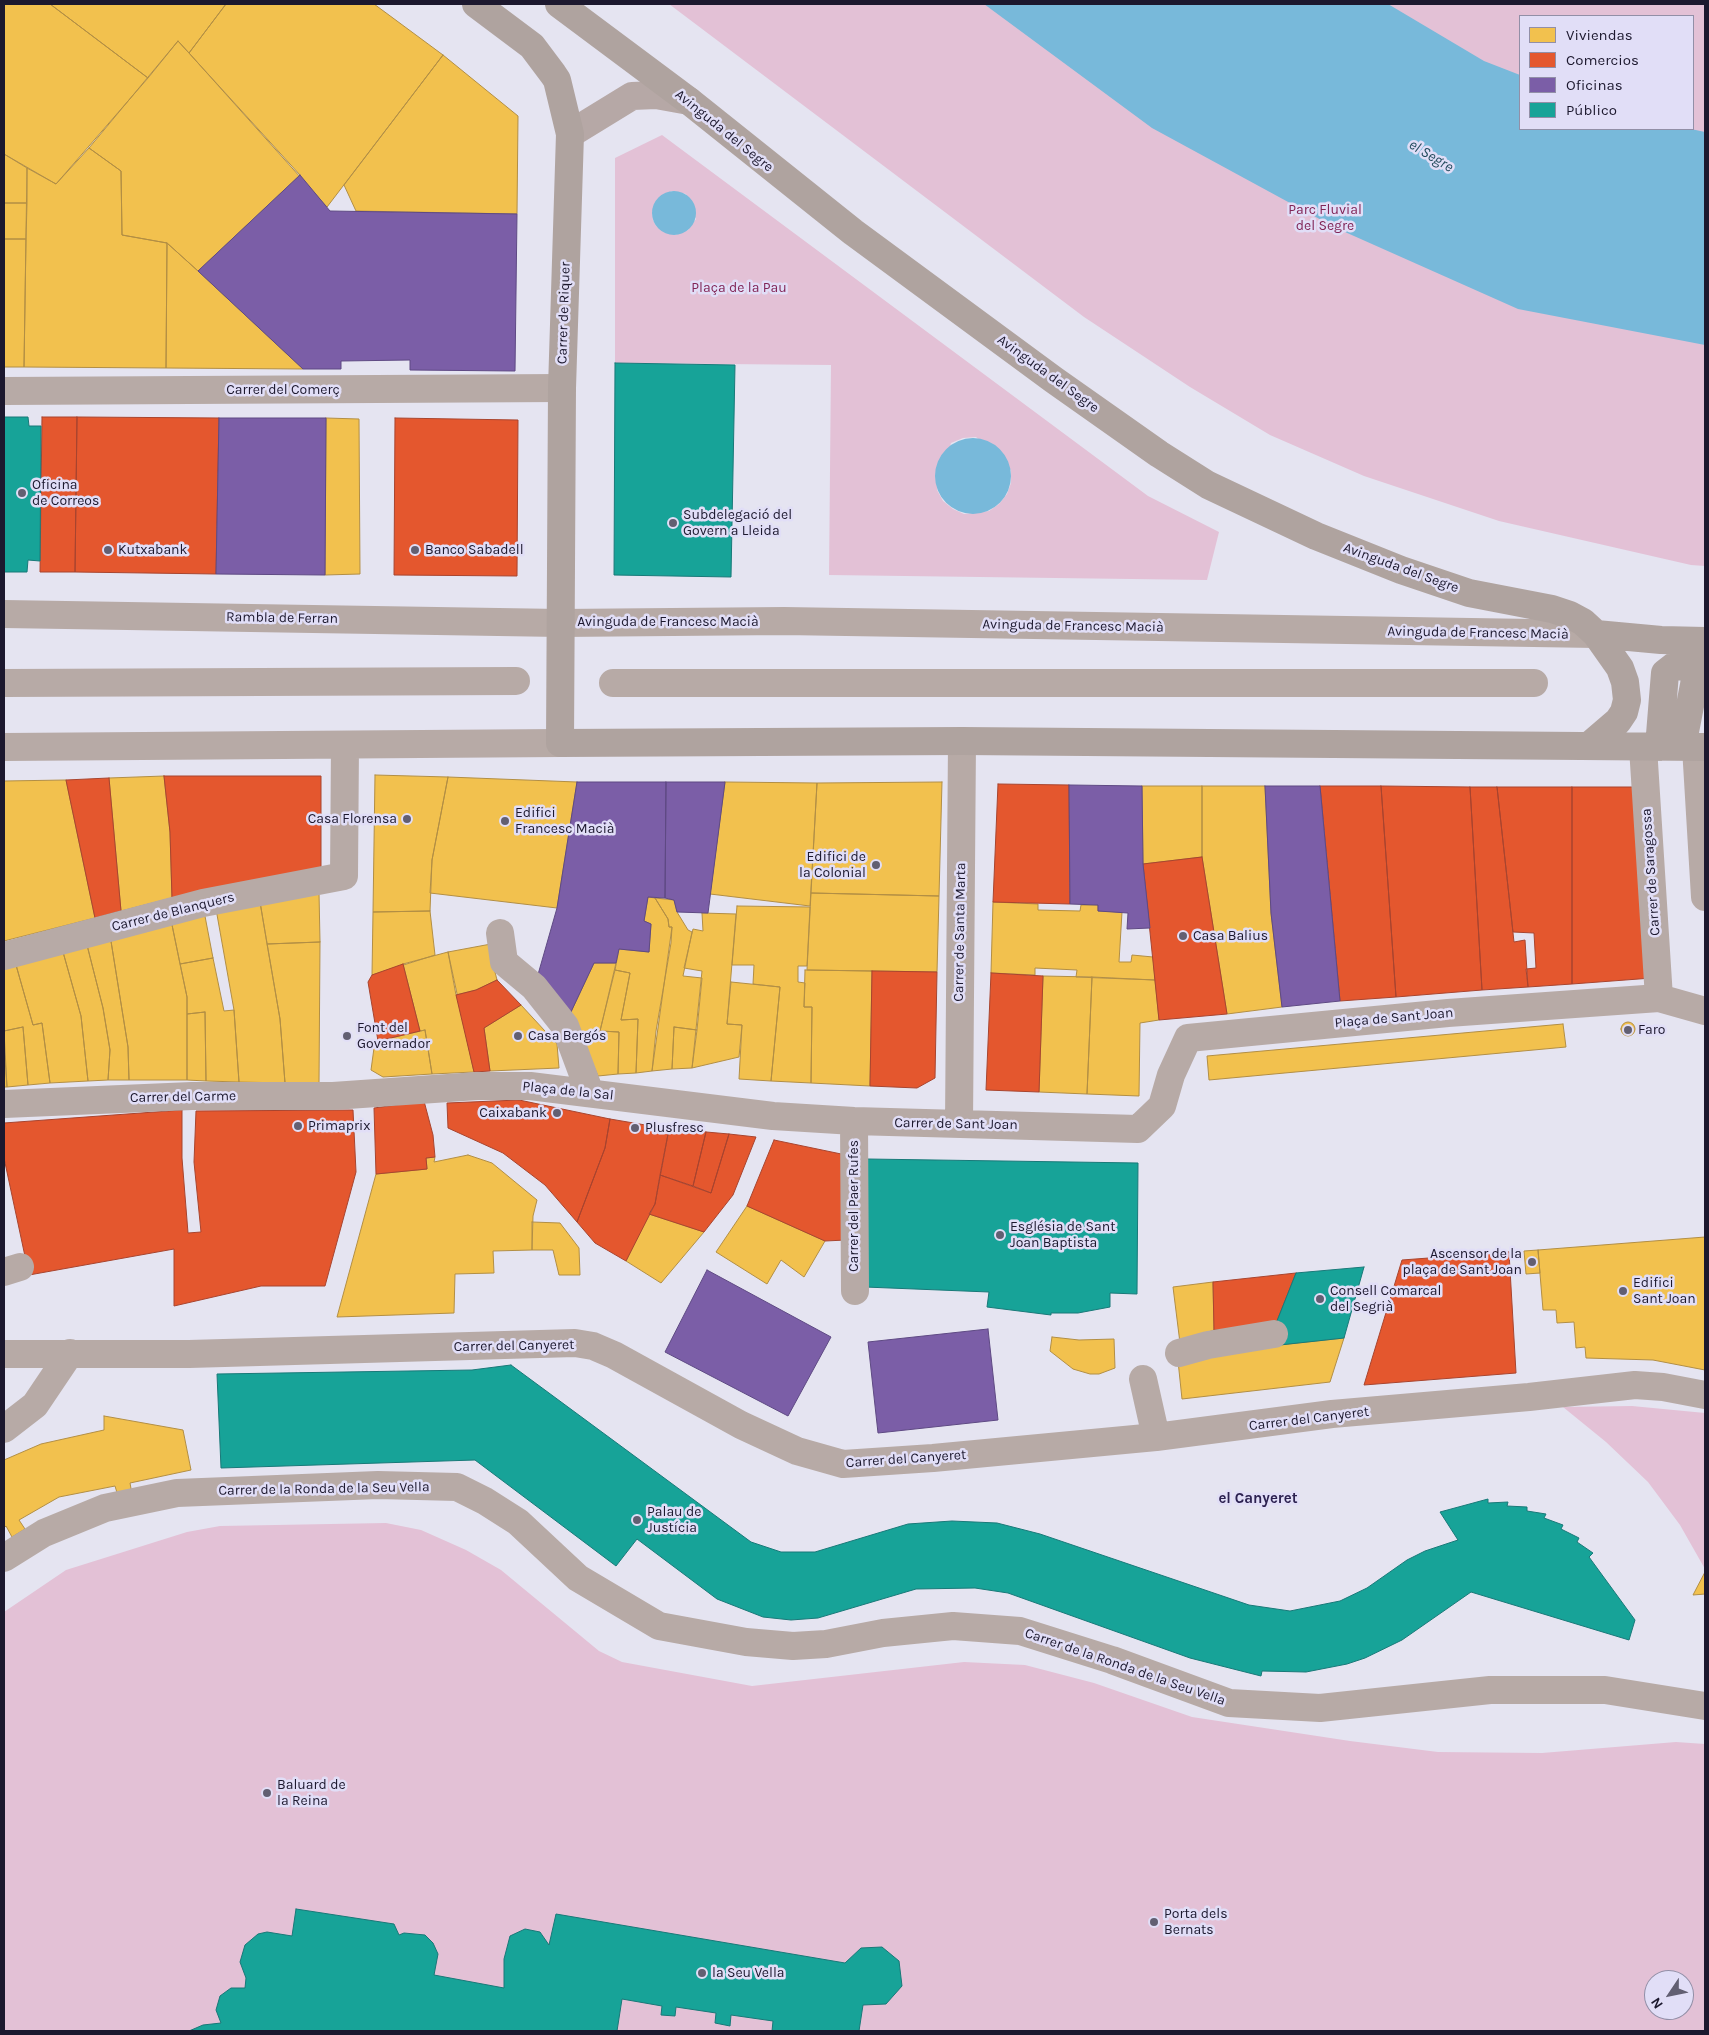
<!DOCTYPE html>
<html>
<head>
<meta charset="utf-8">
<style>
	body { margin:0 }
	#map { position:relative; width:1709px; height:2035px; overflow:hidden; background:#e5e4f1; font-family:Karla,sans-serif }
	canvas { display:block }
	.frame { position:absolute; inset:0; border:5px solid #1c182e; pointer-events:none }
	.legend { position:absolute; left:1519px; top:15px; width:175px; height:115px; box-sizing:border-box; background:#e1def7; border:1px solid #928fa7; margin:0; padding:6px 9px; list-style:none; font-size:15px; color:#1c182e }
	.legend li { display:flex; align-items:center; gap:10px; height:25px }
	.legend b { width:25px; border:1px solid #928fa7 }
	.north { position:absolute; left:1644px; top:1970px; width:50px; height:50px; box-sizing:border-box; background:#e1def7; border:1px solid #928fa7; border-radius:50%; rotate:236deg; font-size:14px; font-weight:700; line-height:20px; text-align:center; color:#1c182e }
	.north::after { content:''; display:block; margin:auto; width:18px; height:22px; background:#625f72; clip-path:polygon(50% 0,100% 100%,50% 72%,0 100%) }
</style>
</head>
<body>
<div id="map">
<canvas width="1709" height="2035"></canvas>
<div class="frame"></div>
<ul class="legend">
<li><b style="height:14px;background:#f2c14e"></b>Viviendas</li>
<li><b style="height:14px;background:#e4572e"></b>Comercios</li>
<li><b style="height:14px;background:#7b5ea7"></b>Oficinas</li>
<li><b style="height:14px;background:#17a398"></b>Público</li>
</ul>
<div class="north">N</div>
</div>
<script>
const context = document.querySelector('canvas').getContext('2d');
context.lineJoin = 'round';
function fill(path, color) { context.fillStyle = color; context.fill(path, 'evenodd'); }
const toPath = rows => new Path2D(rows.map(r => 'M' + r).join(''));
function trace(path, color, width, dash) { context.strokeStyle = color; context.lineWidth = width; context.lineCap = dash ? 'butt' : 'round'; context.setLineDash(dash || []); context.stroke(path); }
function write(font, color, halo, rows, align = 'center') {
  context.font = font + ' Karla,sans-serif'; context.lineWidth = 5; context.setLineDash([]); context.textBaseline = 'middle'; context.strokeStyle = halo; context.fillStyle = color; for (const [text, x, y, turn = 0] of rows) {
    context.save(); context.translate(x, y); context.rotate((+turn || 0) * Math.PI / 180); context.textAlign = isNaN(turn) ? turn : align; if (halo) context.strokeText(text, 0, 0); context.fillText(text, 0, 0); context.restore();
  }
}
const green = toPath([
	[669,4,1705,4,1705,566,1691,565,1499,521,1364,476,1270,435,1190,387,1084,317],
	[1520,16,1693,16,1693,129,1520,129],
	[662,135,1148,496,1219,532,1207,580,829,575,831,365,615,363,615,158],
	[671,191,686,194,696,219,688,230,675,235,656,226,653,220,652,212],
	[976,437,1011,470,1011,483,1007,494,999,504,989,511,964,514,953,509,943,501,937,490,951,443,963,438],
	[1632,1406,1705,1413,1705,1569,1680,1525,1648,1482,1606,1442,1563,1407],
	[386,1523,421,1530,466,1550,501,1570,599,1651,622,1662,752,1686,964,1662,1025,1665,1094,1683,1192,1717,1350,1741,1438,1752,1542,1753,1676,1742,1705,1744,1705,2031,4,2031,4,1612,66,1570,187,1532,220,1526],
	[1654,1980,1684,1980,1684,2010,1654,2010]
]);
const water = toPath([
	[984,4,1388,4,1484,61,1520,75,1520,129,1691,129,1705,132,1705,345,1518,309,1336,228,1152,128],
	'652 213a22 22 0 1 1 44 0a22 22 0 1 1-44 0Z',
	'935 476a38 38 0 1 1 76 0a38 38 0 1 1-76 0Z'
]);
const homes = toPath([
	[4,4,50,4,148,78,56,184,4,154,4,4],
	[50,4,226,4,189,53,178,41,148,78,50,4],
	[226,4,374,4,443,55,327,207,189,53,226,4],
	[178,41,300,175,198,271,167,243,122,235,121,171,89,148,178,41],
	[443,55,518,116,517,214,356,211,344,185,443,55],
	[89,148,121,171,122,235,167,243,166,368,24,367,27,168,56,184,89,148],
	[4,154,27,168,27,203,4,203,4,154],
	[4,203,27,203,26,239,4,239,4,203],
	[4,239,26,239,24,367,4,367,4,239],
	[167,243,198,271,303,369,166,368,167,243],
	[326,418,359,419,360,574,325,575,326,418],
	[375,775,448,777,432,860,430,911,373,912,375,775],
	[164,776,170,832,172,898,121,911,109,778,164,776],
	[448,777,577,782,557,908,430,893,432,860,448,777],
	[66,780,95,918,4,941,4,781,66,780],
	[725,782,817,783,810,906,710,894,725,782],
	[942,782,939,896,811,893,817,783,942,782],
	[1142,786,1202,786,1202,857,1143,864,1142,786],
	[1202,786,1265,786,1271,913,1282,1007,1227,1014,1202,857,1202,786],
	[319,892,320,942,267,944,260,902,319,892],
	[811,893,939,896,937,972,807,970,811,893],
	[648,897,655,898,668,919,669,927,672,927,671,943,656,1031,652,1071,636,1073,638,1019,621,1020,630,973,615,970,619,949,649,952,651,924,644,921,648,897],
	[655,898,674,900,677,912,688,930,692,932,683,976,702,978,697,1030,674,1027,672,1069,652,1071,672,927,669,927,668,919,655,898],
	[260,902,280,1019,285,1083,239,1082,234,1010,216,909,260,902],
	[993,902,1038,904,1038,910,1080,911,1081,905,1098,905,1098,911,1122,912,1119,962,1131,962,1132,955,1153,957,1155,980,1076,977,1077,970,1035,968,1035,975,991,973,993,902],
	[737,906,810,907,807,966,798,966,798,982,805,983,804,1007,812,1007,811,1083,771,1081,780,987,753,984,754,965,732,965,737,906],
	[204,911,213,958,180,964,171,920,204,911],
	[430,911,435,955,372,975,373,912,430,911],
	[702,913,736,914,727,1024,742,1025,739,1057,692,1068,702,971,684,968,693,929,703,931,702,913],
	[171,920,187,997,187,1080,129,1080,128,1047,110,935,171,920],
	[110,935,128,1047,129,1080,108,1080,110,1050,103,1008,87,945,110,935],
	[320,942,319,1084,285,1083,280,1019,267,944,320,942],
	[491,944,494,968,497,980,476,990,456,995,448,952,491,944],
	[87,945,103,1008,110,1050,108,1080,88,1081,81,1016,63,952,87,945],
	[63,952,81,1016,88,1081,50,1083,42,1023,33,1025,16,965,63,952],
	[448,952,474,1072,432,1074,425,1030,420,1031,403,964,448,952],
	[213,958,224,1011,234,1010,239,1082,206,1081,205,1012,187,1014,187,997,180,964,213,958],
	[594,963,616,963,600,1031,583,1042,570,1014,594,963],
	[16,965,33,1025,42,1023,50,1083,28,1085,23,1027,4,1031,4,969,16,965],
	[615,970,630,973,621,1020,638,1019,636,1073,618,1074,619,1032,600,1031,615,970],
	[805,970,872,971,870,1086,811,1083,812,1007,804,1007,805,970],
	[1043,976,1092,977,1087,1094,1039,1092,1043,976],
	[1092,977,1155,980,1159,1020,1140,1023,1139,1096,1087,1094,1092,977],
	[731,982,780,987,771,1081,739,1079,742,1025,727,1024,731,982],
	[521,1005,557,1044,559,1068,490,1071,484,1028,521,1005],
	[205,1012,206,1081,187,1080,187,1014,205,1012],
	'1621 1029a7 7 0 1 1 14 0a7 7 0 1 1-14 0Z',
	[1563,1024,1566,1047,1209,1080,1207,1056,1563,1024],
	[23,1027,28,1085,7,1087,4,1031,23,1027],
	[674,1027,697,1030,692,1068,672,1069,674,1027],
	[425,1030,432,1074,383,1077,371,1070,374,1048,378,1047,378,1041,425,1030],
	[600,1031,619,1032,618,1074,598,1076,583,1042,600,1031],
	[4,1045,7,1087,4,1087,4,1045],
	[468,1155,492,1163,537,1200,533,1216,532,1250,493,1251,494,1273,455,1274,454,1313,337,1317,376,1174,427,1169,426,1158,435,1157,434,1162,468,1155],
	[747,1206,825,1241,804,1277,781,1260,767,1284,716,1252,747,1206],
	[649,1214,704,1232,661,1283,626,1261,649,1214],
	[532,1222,560,1223,579,1248,580,1275,559,1275,553,1250,532,1250,532,1222],
	[1705,1237,1705,1370,1653,1360,1586,1358,1585,1347,1576,1348,1574,1322,1557,1323,1556,1310,1543,1310,1538,1250,1705,1237],
	[1538,1250,1540,1273,1526,1274,1524,1251,1538,1250],
	[1213,1282,1214,1330,1180,1343,1173,1287,1213,1282],
	[1052,1337,1079,1340,1114,1339,1115,1368,1099,1374,1090,1374,1073,1369,1050,1351,1052,1337],
	[1344,1338,1330,1382,1182,1399,1178,1361,1241,1349,1344,1338],
	[104,1416,183,1430,191,1470,130,1483,132,1494,118,1496,115,1486,59,1497,19,1520,25,1529,12,1537,6,1526,4,1528,4,1460,41,1444,104,1430,104,1416],
	[1705,1572,1705,1594,1693,1595,1705,1572]
]);
const shops = toPath([
	[42,417,77,417,75,572,40,572,42,417],
	[77,417,219,418,216,574,75,572,77,417],
	[395,418,518,420,517,576,394,575,395,418],
	[164,776,321,776,321,870,172,898,170,832,164,776],
	[109,778,121,911,95,918,66,780,109,778],
	[998,784,1069,785,1070,904,993,902,998,784],
	[1320,786,1381,786,1396,997,1340,1001,1320,786],
	[1381,786,1470,787,1482,990,1396,997,1381,786],
	[1470,787,1497,787,1514,942,1525,940,1528,987,1482,990,1470,787],
	[1497,787,1572,787,1572,984,1528,987,1526,969,1536,968,1534,933,1513,932,1497,787],
	[1572,787,1641,787,1652,978,1572,984,1572,787],
	[1202,857,1227,1014,1159,1020,1143,864,1202,857],
	[403,964,420,1031,378,1041,368,982,372,975,403,964],
	[872,971,937,972,935,1078,917,1088,870,1086,872,971],
	[991,973,1043,976,1039,1092,986,1090,991,973],
	[497,980,521,1005,484,1028,490,1071,474,1072,456,995,476,990,497,980],
	[519,1100,610,1119,605,1148,577,1222,545,1185,503,1153,448,1128,447,1103,519,1100],
	[424,1101,433,1135,435,1157,426,1158,427,1169,376,1174,374,1108,424,1101],
	[182,1110,182,1158,188,1233,201,1232,194,1162,196,1111,353,1110,356,1172,325,1286,261,1286,174,1306,174,1249,29,1275,4,1158,4,1123,182,1110],
	[610,1119,669,1129,655,1204,626,1261,595,1243,577,1222,605,1148,610,1119],
	[669,1129,706,1132,693,1186,660,1175,669,1129],
	[706,1132,729,1134,711,1193,693,1186,706,1132],
	[729,1134,756,1137,733,1195,704,1232,649,1214,655,1204,660,1175,711,1193,729,1134],
	[774,1140,846,1155,846,1240,825,1241,747,1206,774,1140],
	[1509,1252,1516,1373,1364,1385,1402,1260,1509,1252],
	[1296,1273,1275,1326,1214,1330,1213,1282,1296,1273]
]);
const offices = toPath([
	[300,175,330,211,517,214,515,371,410,370,410,360,341,361,341,369,303,369,198,271,300,175],
	[219,418,326,418,325,575,216,574,219,418],
	[577,782,666,782,665,898,648,897,644,921,651,924,649,952,619,949,616,963,594,963,570,1014,537,978,557,908,577,782],
	[666,782,725,782,708,913,677,912,674,900,665,898,666,782],
	[1069,785,1142,786,1143,864,1150,928,1127,929,1128,913,1098,911,1098,905,1070,904,1069,785],
	[1265,786,1320,786,1340,1001,1282,1007,1271,913,1265,786],
	[707,1270,831,1337,788,1416,665,1352,707,1270],
	[988,1329,998,1420,878,1433,868,1342,988,1329]
]);
const public = toPath([
	[615,363,735,365,731,577,614,575,615,363],
	[4,417,28,417,29,426,41,426,40,561,28,560,27,572,4,572,4,417],
	[867,1159,1138,1163,1137,1294,1110,1293,1110,1307,1078,1313,1051,1313,1051,1315,987,1307,989,1292,865,1287,867,1159],
	[1364,1267,1344,1338,1280,1345,1275,1326,1296,1273,1364,1267],
	[511,1365,751,1542,781,1552,815,1552,908,1524,952,1521,997,1523,1040,1534,1249,1605,1290,1611,1340,1601,1367,1588,1407,1560,1425,1551,1458,1540,1440,1512,1488,1499,1488,1503,1508,1502,1507,1506,1527,1507,1527,1511,1546,1514,1544,1518,1563,1525,1561,1529,1579,1538,1577,1542,1593,1553,1589,1557,1635,1620,1629,1640,1471,1592,1402,1640,1365,1658,1347,1664,1306,1672,1262,1671,1261,1676,1190,1658,1008,1593,975,1588,916,1589,818,1618,791,1620,763,1617,717,1599,637,1539,616,1566,475,1460,221,1468,217,1374,472,1370,511,1365],
	[296,1909,394,1924,399,1935,404,1933,425,1935,433,1943,438,1954,434,1975,504,1988,504,1959,510,1936,525,1929,540,1932,549,1945,556,1914,845,1963,861,1948,882,1947,899,1961,902,1986,886,2004,863,2005,859,2031,772,2031,773,2021,731,2015,730,2026,715,2023,716,2013,676,2007,675,2016,661,2015,662,2006,622,1999,617,2031,189,2031,203,2025,221,2023,216,2010,220,1996,231,1988,245,1988,246,1978,240,1962,245,1945,258,1934,267,1932,292,1936,296,1909]
]);
const street = toPath([
	[4,391,562,388],
	[4,614,560,623,784,621,1596,634],
	[4,683,516,681],
	[613,683,1534,683],
	[4,747,560,743],
	[1643,747,1659,998],
	[1696,747,1705,897],
	[500,933,504,962,534,987,565,1026,590,1093],
	[4,956,203,903,344,876,345,745],
	[4,1104,192,1096,333,1096,477,1086,530,1086,773,1116,854,1121,1138,1129,1162,1106,1171,1075,1188,1038,1448,1013,1659,998,1705,1011],
	[854,1121,855,1291],
	[959,1123,962,741],
	[4,1272,20,1267],
	[1179,1353,1208,1345,1274,1334],
	[4,1354,189,1354,575,1343,593,1346,614,1355,741,1425,797,1451,843,1464,933,1458,1156,1437,1332,1414,1529,1397,1635,1385,1663,1387,1705,1395],
	[1143,1379,1156,1437],
	[4,1429,35,1405,70,1353],
	[4,1558,44,1533,105,1508,177,1493,378,1485,457,1487,485,1501,518,1522,578,1578,659,1626,746,1642,793,1646,826,1644,883,1633,953,1626,1020,1631,1112,1660,1229,1703,1320,1708,1490,1690,1605,1690,1705,1706]
]);
const secondary = toPath([
	[570,134,632,96,656,95,689,101]
]);
const primary = toPath([
	[476,4,532,46,553,74,557,80,570,134,562,388,560,743,962,741,1705,747],
	[559,4,689,101,853,232,1054,380,1159,454,1208,485,1316,536,1401,570,1469,593,1552,609,1570,615,1583,622,1596,634,1620,668,1625,682,1627,700,1624,712,1618,721,1590,745],
	[1596,634,1661,640,1705,641],
	[1659,747,1665,673,1674,666,1705,668],
	[1682,747,1694,685,1699,650]
]);
const markers = [
	[22,493,5,"#625f72"],
	[673,523,5,"#625f72"],
	[108,550,5,"#625f72"],
	[415,550,5,"#625f72"],
	[407,819,5,"#625f72"],
	[505,821,5,"#625f72"],
	[876,865,5,"#625f72"],
	[1183,936,5,"#625f72"],
	[1628,1030,5,"#625f72"],
	[347,1036,5,"#625f72"],
	[518,1036,5,"#625f72"],
	[557,1113,5,"#625f72"],
	[298,1126,5,"#625f72"],
	[635,1128,5,"#625f72"],
	[1000,1235,5,"#625f72"],
	[1532,1262,5,"#625f72"],
	[1623,1291,5,"#625f72"],
	[1320,1299,5,"#625f72"],
	[637,1520,5,"#625f72"],
	[267,1793,5,"#625f72"],
	[1154,1922,5,"#625f72"],
	[702,1973,5,"#625f72"]
];
const streetNames = [
	["Avinguda del Segre",724,131,39],
	["Carrer de Riquer",564,313,-88],
	["Avinguda del Segre",1048,374,36],
	["Carrer del Comerç",283,390],
	["Avinguda del Segre",1401,568,20],
	["Rambla de Ferran",282,618,1],
	["Avinguda de Francesc Macià",668,622],
	["Avinguda de Francesc Macià",1073,626,1],
	["Avinguda de Francesc Macià",1478,633,1],
	["Carrer de Saragossa",1651,872,-94],
	["Carrer de Blanquers",173,912,-14],
	["Carrer de Santa Marta",960,932,-89],
	["Plaça de Sant Joan",1394,1018,-5],
	["Plaça de la Sal",568,1091,6],
	["Carrer del Carme",183,1097,-1],
	["Carrer de Sant Joan",956,1124,1],
	["Carrer del Paer Rufes",854,1206,-90],
	["Carrer del Canyeret",514,1346,-1],
	["Carrer del Canyeret",1309,1419,-7],
	["Carrer del Canyeret",906,1459,-4],
	["Carrer de la Ronda de la Seu Vella",324,1489,-1],
	["Carrer de la Ronda de la Seu Vella",1125,1667,19]
];
const parkNames = [
	["Parc Fluvial",1325,210],
	["del Segre",1325,226],
	["Plaça de la Pau",739,288]
];
const poiNames = [
	["Oficina",32,485],
	["de Correos",32,501],
	["Subdelegació del",683,515],
	["Govern a Lleida",683,531],
	["Kutxabank",118,550],
	["Banco Sabadell",425,550],
	["Edifici",515,813],
	["Francesc Macià",515,829],
	["Casa Florensa",397,819,"right"],
	["Edifici de",866,857,"right"],
	["la Colonial",866,873,"right"],
	["Casa Balius",1193,936],
	["Font del",357,1028],
	["Governador",357,1044],
	["Faro",1638,1030],
	["Casa Bergós",528,1036],
	["Caixabank",547,1113,"right"],
	["Primaprix",308,1126],
	["Plusfresc",645,1128],
	["Església de Sant",1010,1227],
	["Joan Baptista",1010,1243],
	["Ascensor de la",1522,1254,"right"],
	["plaça de Sant Joan",1522,1270,"right"],
	["Edifici",1633,1283],
	["Sant Joan",1633,1299],
	["Consell Comarcal",1330,1291],
	["del Segrià",1330,1307],
	["Palau de",647,1512],
	["Justícia",647,1528],
	["Baluard de",277,1785],
	["la Reina",277,1801],
	["Porta dels",1164,1914],
	["Bernats",1164,1930],
	["la Seu Vella",712,1973]
];
const waterNames = [
	["el Segre",1431,156,31]
];
const neighbourhoodNames = [
	["el Canyeret",1258,1499]
];
fill(green, '#e3c1d6');
fill(water, '#78b9da');
fill(homes, '#f2c14e');
trace(homes, '#b28e44', 1);
fill(shops, '#e4572e');
trace(shops, '#a8442e', 1);
fill(offices, '#7b5ea7');
trace(offices, '#5e4983', 1);
fill(public, '#17a398');
trace(public, '#187978', 1);
trace(street, '#b7aaa6', 28);
trace(secondary, '#b6a8a6', 28);
trace(primary, '#afa39f', 28);
for (const [x, y, r, color] of markers) { const dot = new Path2D(); dot.arc(x, y, r, 0, 2 * Math.PI); context.fillStyle = color; context.fill(dot); trace(dot, '#e1def7', 2); }
write('14px', '#1c182e', '#e1def7', streetNames);
write('14px', '#812557', '#e1def7', parkNames);
write('14px', '#1c182e', '#e1def7', poiNames, 'left');
write('italic 15px', '#244c5e', '#e1def7', waterNames);
write('bold 15px', '#2c2150', '#e1def7', neighbourhoodNames);
</script>
</body>
</html>
